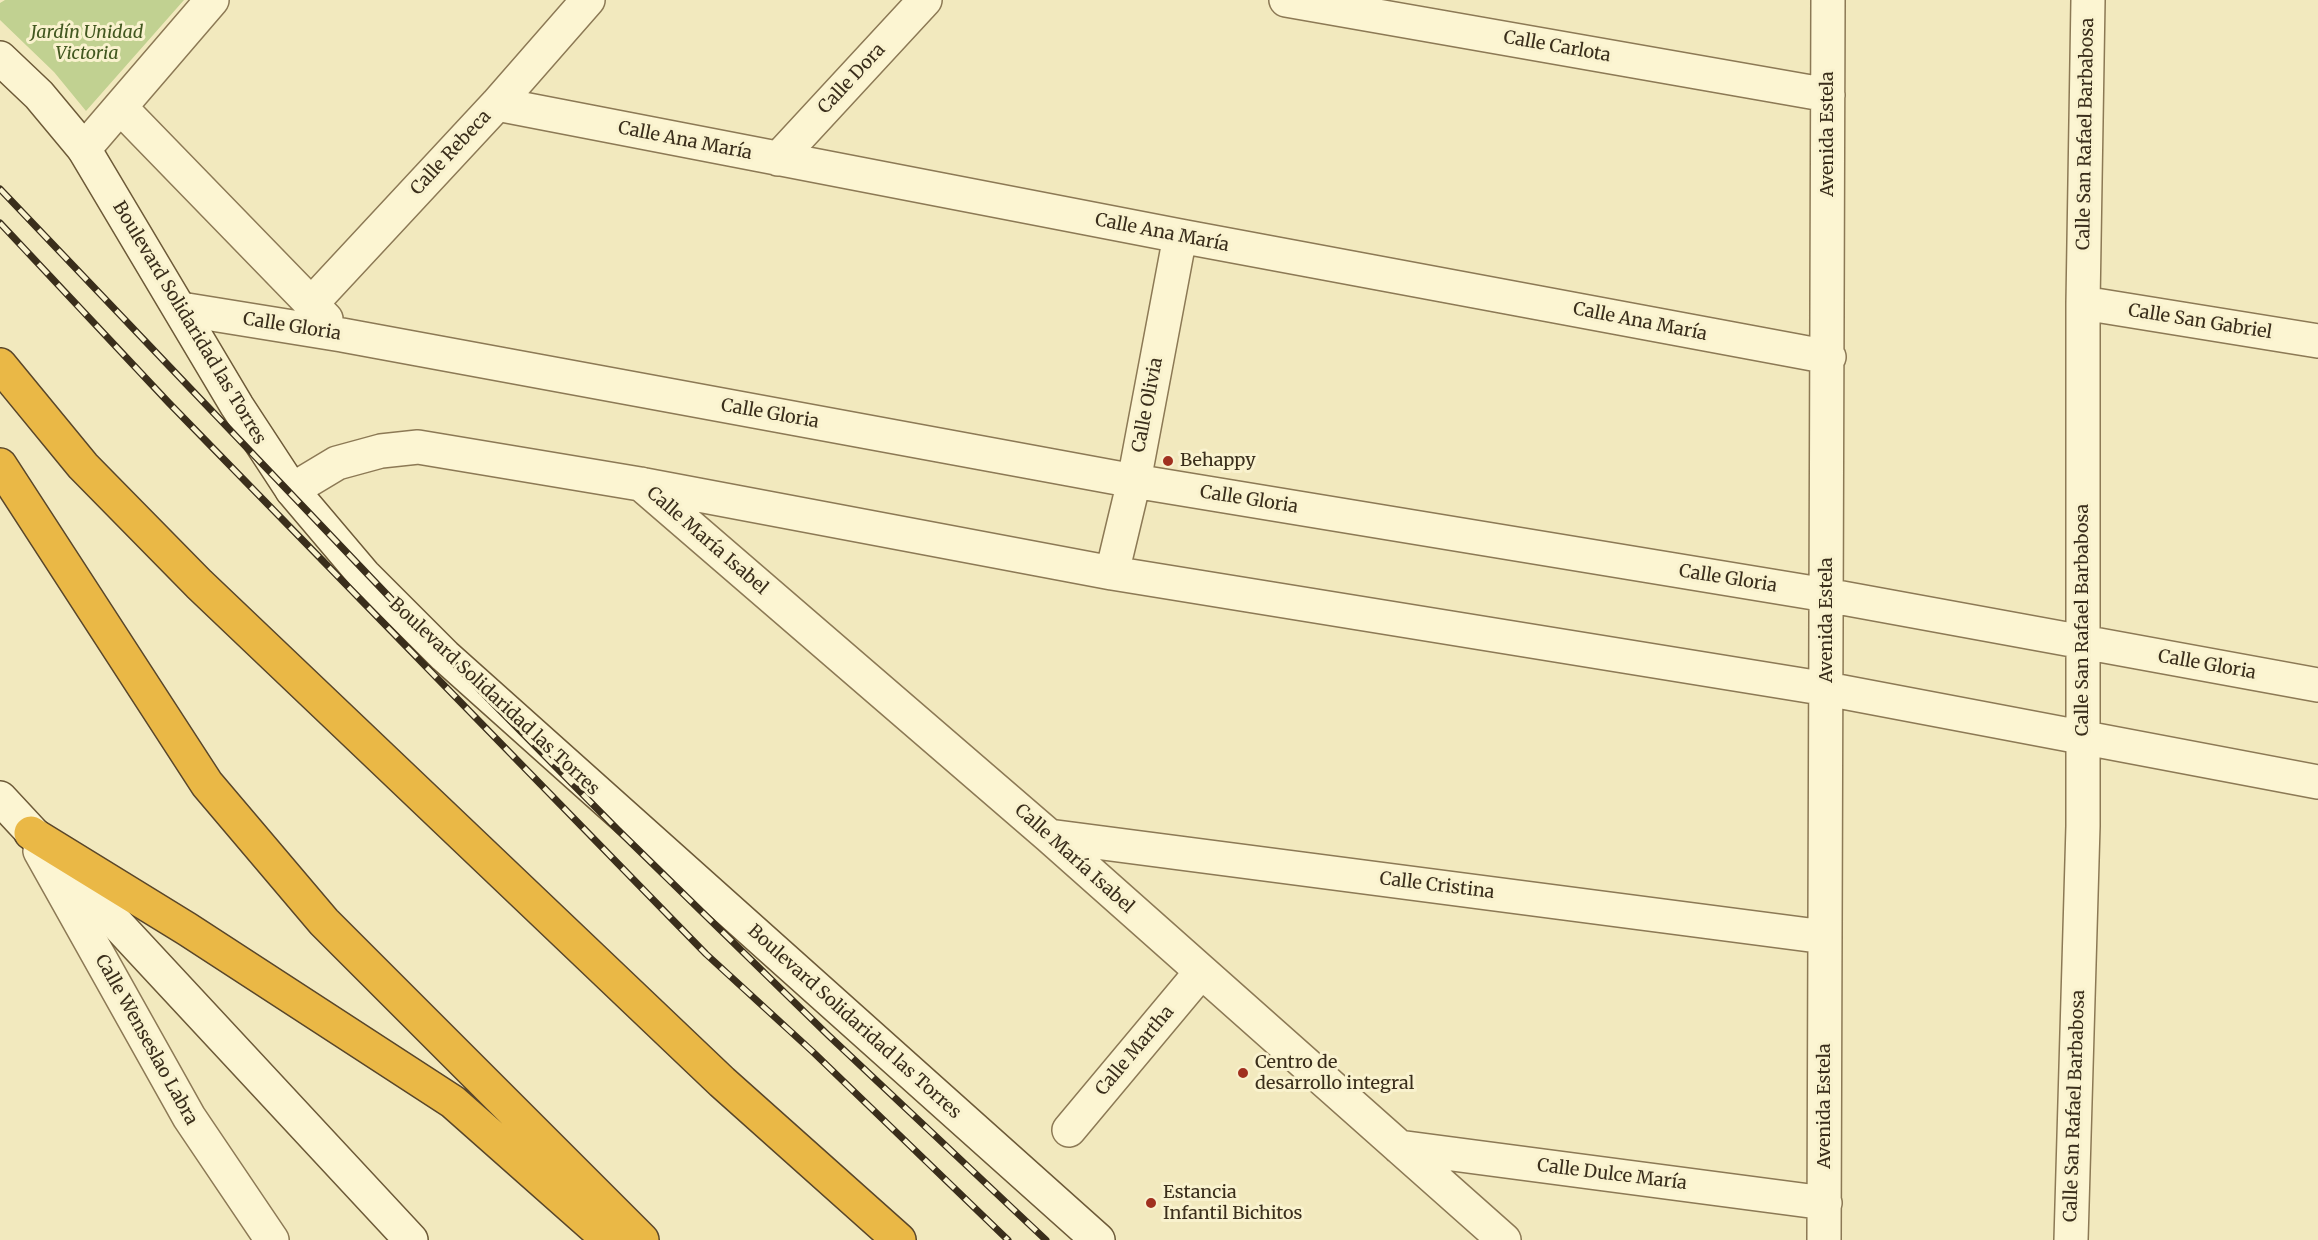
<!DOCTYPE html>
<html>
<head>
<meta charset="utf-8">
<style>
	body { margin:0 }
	canvas { display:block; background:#f2e9be }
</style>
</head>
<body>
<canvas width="2318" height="1240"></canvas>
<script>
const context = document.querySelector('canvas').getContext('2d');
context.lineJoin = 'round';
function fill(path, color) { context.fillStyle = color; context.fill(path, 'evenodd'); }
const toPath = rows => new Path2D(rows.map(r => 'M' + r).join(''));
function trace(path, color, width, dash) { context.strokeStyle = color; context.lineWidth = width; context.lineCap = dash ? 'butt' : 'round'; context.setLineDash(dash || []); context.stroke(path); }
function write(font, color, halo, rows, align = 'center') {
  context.font = font + ' Merriweather,serif'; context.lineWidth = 6; context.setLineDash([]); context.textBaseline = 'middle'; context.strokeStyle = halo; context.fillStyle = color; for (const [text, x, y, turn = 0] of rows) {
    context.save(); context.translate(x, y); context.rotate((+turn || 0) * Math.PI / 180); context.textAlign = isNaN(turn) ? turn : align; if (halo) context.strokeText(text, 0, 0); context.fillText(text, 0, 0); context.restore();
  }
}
const green = toPath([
	[5,0,184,0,86,111,54,72,0,20,0,3]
]);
const street = toPath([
	[1286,0,1828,95],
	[497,104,1180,236,1829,357],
	[120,107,326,319],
	[84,149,212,0],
	[778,159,925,0],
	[2083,303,2318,341],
	[311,304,497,104,588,0],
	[181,309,342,335,1134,481,1826,595,2318,685],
	[641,484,1049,836,1504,1240],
	[292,490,337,463,381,451,418,447,640,484,1112,573,1827,689,2318,782],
	[1112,573,1134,481,1180,236],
	[1049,836,1825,937],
	[40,851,189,1117,272,1240],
	[1069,1130,1201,972],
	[1399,1147,1825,1203],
	[1824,1240,1828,0],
	[2071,1240,2083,826,2083,303,2088,0]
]);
const secondary = toPath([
	[0,58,39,95,84,149,237,406,292,490,364,575,445,656,1098,1240],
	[0,798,411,1240]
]);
const highway = toPath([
	[0,365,83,466,199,584,722,1082,899,1240],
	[0,465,207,784,324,922,642,1240],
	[31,833,187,929,453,1102,609,1240]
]);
const rail = toPath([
	[0,189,417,626,618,830,828,1035,1046,1240],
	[0,223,169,403,706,954,813,1052,1008,1240]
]);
const markers = [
	[1168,461,6,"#a0301f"],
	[1243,1073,6,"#a0301f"],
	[1151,1203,6,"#a0301f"]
];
const parkNames = [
	["Jardín Unidad",87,33],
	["Victoria",87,54]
];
const streetNames = [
	["Calle Carlota",1557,47,10],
	["Calle Dora",852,79,-47],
	["Avenida Estela",1828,134,-90],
	["Calle San Rafael Barbabosa",2086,134,-89],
	["Calle Ana María",685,141,11],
	["Calle Rebeca",451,153,-47],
	["Calle Ana María",1162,233,11],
	["Calle Ana María",1640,322,11],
	["Calle San Gabriel",2200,322,9],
	["Boulevard Solidaridad las Torres",189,323,59],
	["Calle Gloria",292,327,9],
	["Calle Olivia",1148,405,-79],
	["Calle Gloria",770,414,10],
	["Calle Gloria",1249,500,9],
	["Calle María Isabel",707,541,41],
	["Calle Gloria",1728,579,9],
	["Avenida Estela",1827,620,-90],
	["Calle San Rafael Barbabosa",2083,620,-90],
	["Calle Gloria",2207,665,10],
	["Boulevard Solidaridad las Torres",494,697,43],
	["Calle María Isabel",1074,859,42],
	["Calle Cristina",1437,886,7],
	["Boulevard Solidaridad las Torres",854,1022,42],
	["Calle Wenseslao Labra",146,1040,61],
	["Calle Martha",1135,1051,-50],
	["Avenida Estela",1825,1106,-90],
	["Calle San Rafael Barbabosa",2075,1106,-88],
	["Calle Dulce María",1612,1175,7]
];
const poiNames = [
	["Behappy",1180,461],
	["Centro de",1255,1063],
	["desarrollo integral",1255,1084],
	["Estancia",1163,1193],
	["Infantil Bichitos",1163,1214]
];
fill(green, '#c1d191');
trace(street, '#8c7955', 36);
trace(secondary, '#6d5a38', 36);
trace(highway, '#59462a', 36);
trace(street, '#fcf5d2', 33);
trace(secondary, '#fcf5d2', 33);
trace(highway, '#eab846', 33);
trace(rail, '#3a2e1b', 7);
trace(rail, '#f9f2ce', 4.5, [14]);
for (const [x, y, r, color] of markers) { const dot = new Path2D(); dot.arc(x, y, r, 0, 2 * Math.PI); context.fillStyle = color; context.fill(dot); trace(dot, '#f9f2ce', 2); }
write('italic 18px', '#425820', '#f9f2ce', parkNames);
write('18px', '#3a2e1b', '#f9f2ce', streetNames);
write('18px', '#3a2e1b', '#f9f2ce', poiNames, 'left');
</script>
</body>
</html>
